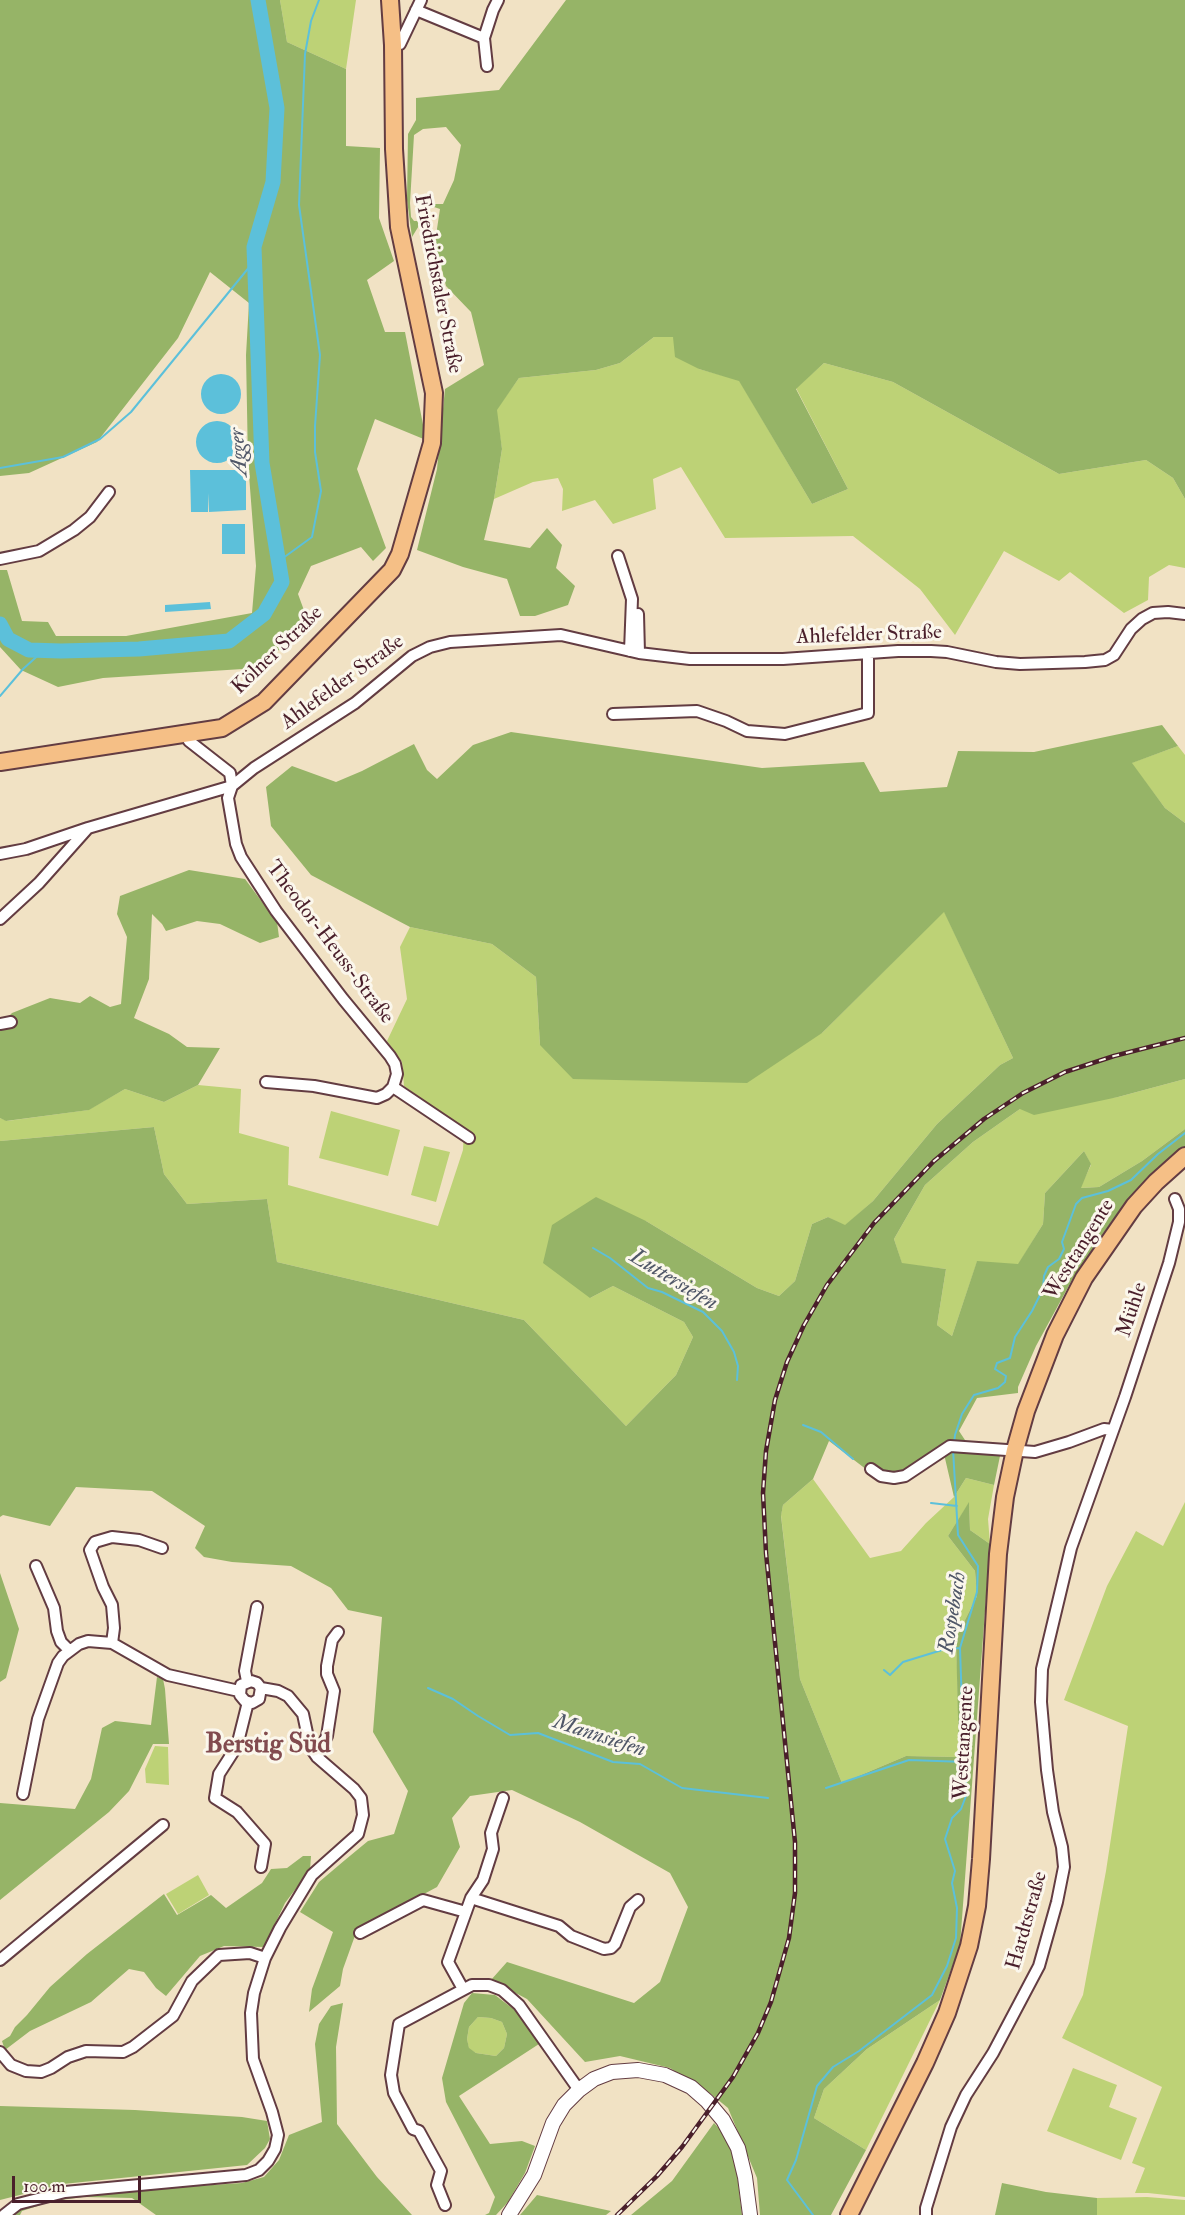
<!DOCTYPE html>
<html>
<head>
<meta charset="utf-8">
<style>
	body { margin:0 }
	#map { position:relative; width:1185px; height:2215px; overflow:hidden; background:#f1e2c4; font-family:"IM FELL Double Pica",serif }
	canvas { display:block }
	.scale { position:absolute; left:12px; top:2176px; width:129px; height:27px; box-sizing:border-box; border:3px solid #4a1f2b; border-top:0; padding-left:8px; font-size:18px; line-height:21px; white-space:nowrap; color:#4a1f2b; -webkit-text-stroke:4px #fbf7ec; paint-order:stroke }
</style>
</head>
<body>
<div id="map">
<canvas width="1185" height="2215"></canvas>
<div class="scale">100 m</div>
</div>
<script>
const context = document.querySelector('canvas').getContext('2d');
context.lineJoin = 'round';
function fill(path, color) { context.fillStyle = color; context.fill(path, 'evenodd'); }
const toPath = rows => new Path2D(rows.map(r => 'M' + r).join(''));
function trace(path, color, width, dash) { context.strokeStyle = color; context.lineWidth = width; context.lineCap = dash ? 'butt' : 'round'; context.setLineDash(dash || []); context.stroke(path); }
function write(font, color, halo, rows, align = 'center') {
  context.font = font + ' "IM FELL Double Pica",serif'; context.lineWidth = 6; context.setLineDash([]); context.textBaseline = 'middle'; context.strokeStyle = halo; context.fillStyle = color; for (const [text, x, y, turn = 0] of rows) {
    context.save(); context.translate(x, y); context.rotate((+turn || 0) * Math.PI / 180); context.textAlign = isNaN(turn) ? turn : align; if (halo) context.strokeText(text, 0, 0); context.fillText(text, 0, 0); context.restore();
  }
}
const green = toPath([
	[280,0,356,0,346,69,287,42],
	[654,337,673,337,699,369,739,380,812,504,848,489,796,388,824,363,893,382,1059,474,1146,460,1173,478,1185,499,1185,568,1169,565,1149,577,1148,600,1124,613,1070,572,1059,581,1004,551,955,635,920,589,853,536,725,538,681,467,653,479,656,509,613,524,595,500,562,511,563,489,558,478,533,482,494,499,502,449,496,410,519,378,596,370,620,363],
	[1178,746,1185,755,1185,823,1165,808,1131,763],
	[944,911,1013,1058,1000,1065,937,1124,873,1201,845,1226,828,1217,812,1224,795,1281,779,1296,757,1288,646,1221,590,1298,613,1286,684,1322,693,1337,676,1375,626,1426,524,1320,277,1262,267,1199,187,1204,164,1174,154,1127,0,1141,0,1118,7,1121,88,1110,125,1089,164,1102,198,1085,241,1089,239,1133,289,1147,288,1185,438,1226,463,1150,464,1130,404,1086,402,1062,387,1041,407,999,400,947,410,927,492,944,536,977,540,1045,822,1033],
	[1185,1079,1185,1129,1142,1161,1099,1187,1080,1188,1091,1165,1084,1151,1045,1193,1043,1224,1018,1265,977,1262,952,1336,937,1325,946,1269,902,1264,894,1239,925,1185,973,1142,1020,1109,1118,1097],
	[331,1111,400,1130,388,1176,319,1158],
	[424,1146,450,1152,436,1202,411,1195],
	[966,1478,994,1485,988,1519,990,1544,970,1530,969,1503,948,1536,975,1571,977,1596,956,1638,960,1757,906,1756,842,1783,800,1679,781,1515,783,1505,813,1479,870,1558,901,1551,926,1523,954,1497],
	[1185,1502,1185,2197,1148,2193,1135,2193,1145,2168,1132,2163,1162,2087,1062,2038,1083,1995,1106,1871,1128,1726,1064,1700,1107,1586,1136,1531,1163,1546],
	[155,1746,168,1747,169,1785,146,1783,145,1769],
	[198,1875,209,1895,178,1914,166,1894],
	[940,2000,866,2150,814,2118,824,2089,867,2049],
	[478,2017,491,2018,502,2022,507,2034,504,2048,496,2056,476,2053,469,2049,467,2039,469,2027],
	[1073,2068,1117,2085,1109,2107,1137,2118,1121,2160,1047,2131],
	[1147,2197,1185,2200,1185,2215,1097,2215,1097,2198]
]);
const forest = toPath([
	[0,0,280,0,287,42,346,69,346,146,380,148,379,218,394,261,367,280,385,332,405,332,426,440,375,419,357,469,386,548,373,561,361,547,311,566,298,594,309,624,258,668,103,678,58,687,21,670,0,647,0,570,7,570,22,621,48,622,56,636,126,636,252,613,256,566,248,462,246,355,249,303,210,272,178,338,97,442,29,473,0,476],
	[566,0,1185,0,1185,499,1173,478,1146,460,1059,474,893,382,824,363,796,389,848,489,812,504,739,381,699,369,675,357,673,337,654,337,620,363,596,370,519,378,497,410,502,449,494,499,484,540,530,548,547,528,562,545,556,568,575,586,568,605,535,616,520,616,507,579,463,567,417,550,437,469,445,389,484,365,471,312,446,286,435,242,440,209,431,206,412,237,407,200,408,134,416,120,416,98,499,90],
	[446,127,461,145,454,180,443,204,431,204,420,221,414,221,411,217,410,203,414,135,423,129],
	[1162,725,1178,746,1132,763,1165,808,1185,823,1185,1079,1118,1097,1034,1115,1020,1109,973,1142,925,1185,894,1239,902,1263,946,1269,937,1325,952,1336,977,1261,1018,1264,1043,1224,1045,1193,1084,1151,1091,1164,1081,1188,1099,1187,1142,1161,1185,1129,1185,1149,1127,1200,1099,1239,1072,1280,1036,1346,1018,1387,1018,1393,977,1398,959,1431,973,1452,1000,1456,994,1485,966,1478,954,1497,944,1454,912,1474,875,1476,829,1441,813,1479,783,1505,781,1516,800,1679,842,1783,906,1756,959,1757,956,1638,977,1596,975,1571,948,1536,969,1502,970,1530,990,1544,960,1945,940,2000,867,2049,824,2089,814,2118,866,2150,831,2215,760,2215,757,2178,728,2108,711,2094,670,2068,620,2056,585,2062,527,1999,491,1980,507,1962,634,2003,660,1982,688,1907,670,1873,580,1822,512,1790,470,1796,452,1818,460,1847,437,1887,357,1930,343,1969,340,1986,309,2012,312,1989,333,1932,300,1912,319,1882,345,1860,368,1841,394,1834,408,1791,373,1732,382,1617,348,1610,331,1588,291,1566,232,1562,204,1557,195,1548,205,1526,152,1491,76,1487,50,1526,3,1515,0,1517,0,1141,154,1127,164,1174,187,1204,267,1199,277,1262,524,1320,626,1426,676,1375,693,1337,684,1322,613,1286,590,1298,543,1263,552,1225,596,1197,646,1221,757,1288,779,1296,795,1281,812,1224,828,1217,845,1225,873,1201,937,1124,1000,1065,1013,1058,944,912,822,1033,747,1083,573,1079,540,1045,536,977,492,944,410,927,311,875,271,826,266,787,292,766,336,782,362,771,414,744,427,770,437,779,473,745,511,732,762,768,864,762,880,792,947,787,958,751,1034,752],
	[189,870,245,879,277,922,279,937,260,943,220,924,197,921,166,931,162,924,152,914,149,979,134,1018,169,1034,187,1047,220,1048,198,1085,164,1102,125,1089,89,1110,6,1121,0,1118,0,1025,12,1013,50,998,80,1003,90,996,110,1007,121,1004,127,937,117,914,120,896],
	[0,1573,19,1629,6,1678,0,1682],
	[157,1677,163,1679,165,1689,169,1744,153,1744,129,1791,109,1812,0,1900,0,1803,75,1809,91,1779,102,1728,115,1721,151,1725],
	[303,1856,311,1856,310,1870,285,1903,264,1947,224,1946,200,1956,166,1996,156,1988,144,1972,129,1969,91,2002,30,2031,5,2050,2,2041,10,2036,15,2027,27,2015,50,1987,87,1954,164,1894,177,1915,211,1895,226,1908,262,1883,271,1869,287,1868],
	[472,1993,495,1995,516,2011,539,2044,459,2096,490,2144,522,2141,535,2146,525,2173,508,2202,496,2215,485,2215,489,2213,495,2197,446,2102,442,2078,464,2003],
	[478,2017,491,2018,502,2022,507,2034,504,2048,496,2056,476,2053,469,2048,467,2039,469,2027],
	[343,2003,336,2047,337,2124,377,2177,412,2215,156,2215,132,2198,83,2197,53,2201,22,2211,20,2215,15,2215,23,2207,75,2194,242,2183,264,2177,279,2160,289,2135,322,2122,315,2044,319,2024,331,2006],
	[0,2106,135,2110,242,2117,267,2121,270,2139,265,2148,247,2165,63,2184,0,2200],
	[714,2123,725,2134,736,2165,742,2215,631,2215,672,2181],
	[1002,2183,1046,2192,1097,2198,1097,2215,995,2215],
	[537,2195,611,2211,606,2215,520,2215]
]);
const water = toPath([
	'201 394a20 20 0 1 1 40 0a20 20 0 1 1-40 0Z',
	'196 442a21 21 0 1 1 42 0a21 21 0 1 1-42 0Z',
	[190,470,246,470,246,510,209,512,208,493,208,512,191,512],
	[222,524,245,524,245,554,222,554],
	[210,602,211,609,165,612,165,605]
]);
const stream = toPath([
	[0,468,63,457,100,439,131,412,255,260],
	[279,561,312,537,321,491,315,452,315,426,320,355,299,205,305,54,311,21,319,0],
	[0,696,23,669,44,650],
	[593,1248,610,1258,648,1288,662,1292,703,1312,722,1331,734,1352,738,1366,737,1380],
	[803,1425,821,1432,853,1459],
	[954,1444,955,1435,962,1414,974,1395,998,1388,1005,1382,1006,1376,995,1369,997,1363,1010,1358,1015,1337,1032,1311,1043,1289,1044,1276,1048,1267,1059,1259,1064,1249,1062,1242,1076,1204,1082,1198,1108,1191,1131,1180,1158,1154,1185,1133],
	[931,1503,957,1506],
	[884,1670,890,1675,903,1662,942,1650,960,1648],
	[428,1688,453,1699,478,1716,510,1735,538,1733,613,1762,640,1764,682,1788,768,1798],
	[826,1788,909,1760,965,1762],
	[813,2215,787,2180,796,2160,817,2086,833,2067,859,2051,932,1995,947,1966,956,1938,957,1908,952,1883,955,1871,945,1839,952,1818,961,1809,966,1796,966,1762,963,1736,960,1648,977,1592,978,1566,958,1535,953,1449]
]);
const river = toPath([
	[0,624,8,639,29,650,61,651,139,649,229,641,264,614,282,582,262,463,254,247,273,182,277,108,258,0]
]);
const minor = toPath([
	[416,10,484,38],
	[393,45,400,44,421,0],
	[487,66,484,38,493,10,498,0],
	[618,556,632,599,630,651],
	[0,559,39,551,74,530,90,517,109,492],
	[638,614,639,653],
	[613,714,697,711,726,721,747,731,785,734,868,713,868,653],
	[185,734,189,741,230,773,232,786],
	[232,786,228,798,236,844,241,857,276,911,343,999,390,1056,395,1064,397,1074,393,1087,386,1094,377,1098,314,1086,266,1082],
	[0,854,26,849,88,828,232,786,254,768,355,703,412,656,430,647,450,642,561,635,639,653,690,659,783,659,898,651,931,651,947,652,996,662,1020,664,1085,662,1105,660,1114,655,1131,629,1142,619,1153,613,1168,612,1185,614],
	[0,919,39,883,88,828],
	[0,1024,11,1022],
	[393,1087,469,1138],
	[871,1469,881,1476,894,1478,905,1476,950,1446,1035,1452,1069,1442,1104,1429,1113,1430],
	[36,1566,54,1608,57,1631,61,1642,69,1650],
	[112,1643,114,1628,112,1605,103,1587,90,1550,95,1542,112,1537,139,1540,162,1548],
	[247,1681,245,1671,257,1607],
	[248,1702,237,1746,219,1774,215,1798,237,1812,265,1844,261,1867],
	[317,1757,327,1736,334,1691,327,1674,327,1666,332,1640,338,1632],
	[23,1794,38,1719,58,1663,63,1656,79,1644,88,1641,112,1643,168,1675,239,1691],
	[471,1898,559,1926,571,1936,604,1949,611,1948,615,1944,630,1907,638,1900],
	[360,1933,423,1900,466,1912],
	[0,1960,163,1825],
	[463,1989,448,1962,471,1898,483,1880,493,1849,491,1833,503,1798],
	[0,2052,11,2065,26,2071,41,2072,51,2068,68,2057,86,2051,123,2052,133,2047,173,2016,192,1981,219,1955,250,1953,265,1958],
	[445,2205,437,2185,441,2171,419,2131,413,2129,394,2093,391,2075,399,2024,472,1985,489,1985,502,1990,519,2005,579,2090],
	[4,2215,18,2204,65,2192,246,2175,259,2170,268,2161,275,2149,278,2135,272,2112,253,2059,251,2013,254,1993,265,1958,280,1928,312,1875,358,1834,363,1815,361,1798,354,1789,317,1757,310,1747,303,1714,288,1696,278,1691,261,1688,257,1683,251,1681,241,1685,240,1695,245,1701,252,1703,259,1699,261,1688],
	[926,2215,926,2208,951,2127,966,2095,993,2053,1039,1966,1057,1902,1064,1867,1062,1847,1053,1812,1047,1770,1041,1702,1042,1669,1071,1548,1125,1397,1169,1263,1179,1222,1179,1209,1175,1199]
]);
const tertiary = toPath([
	[509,2215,534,2175,553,2123,564,2105,579,2090,594,2079,612,2072,638,2070,665,2075,691,2087,707,2101,723,2120,738,2148,745,2177,750,2215]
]);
const primary = toPath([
	[0,762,222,728,264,702,392,570,400,554,432,443,434,393,399,227,394,149,393,45,390,0],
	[849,2215,925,2063,947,2013,969,1946,977,1906,981,1859,998,1554,1005,1497,1015,1450,1026,1411,1055,1335,1084,1278,1134,1206,1156,1182,1185,1156]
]);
const rail = toPath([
	[617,2215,657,2176,682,2147,733,2077,758,2033,771,2002,789,1938,795,1893,795,1842,766,1553,763,1493,766,1451,775,1400,787,1362,804,1325,827,1285,874,1223,934,1161,984,1119,1023,1093,1065,1072,1114,1056,1185,1038]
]);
const streetNames = [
	["Friedrichstaler Straße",437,284,79],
	["Ahlefelder Straße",869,636,-2],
	["Kölner Straße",278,651,-44],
	["Ahlefelder Straße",343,683,-36],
	["Theodor-Heuss-Straße",329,943,53],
	["Westtangente",1080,1250,-58],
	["Mühle",1133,1310,-72],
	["Westtangente",965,1743,-87],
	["Hardtstraße",1028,1921,-74]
];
const waterNames = [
	["Agger",240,452,-94],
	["Luttersiefen",673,1281,31],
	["Rospebach",954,1613,-81],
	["Mannsiefen",599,1737,18]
];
const districtNames = [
	["Berstig Süd",268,1746]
];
fill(green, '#bdd276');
fill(forest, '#96b467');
fill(water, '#5cc0da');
trace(stream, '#5cc0da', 2);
trace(river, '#5cc0da', 15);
trace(minor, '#633c42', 14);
trace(tertiary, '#633c42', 16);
trace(primary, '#633c42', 20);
trace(minor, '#fff', 10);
trace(tertiary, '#fff', 14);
trace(primary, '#f5bf86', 16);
trace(rail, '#4a1f2b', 4.5);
trace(rail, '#fbf7ec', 2, [7]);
write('21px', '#4a1f2b', '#fbf7ec', streetNames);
write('italic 22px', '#505768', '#fbf7ec', waterNames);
write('bold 27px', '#824b4f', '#fbf7ec', districtNames);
</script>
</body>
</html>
